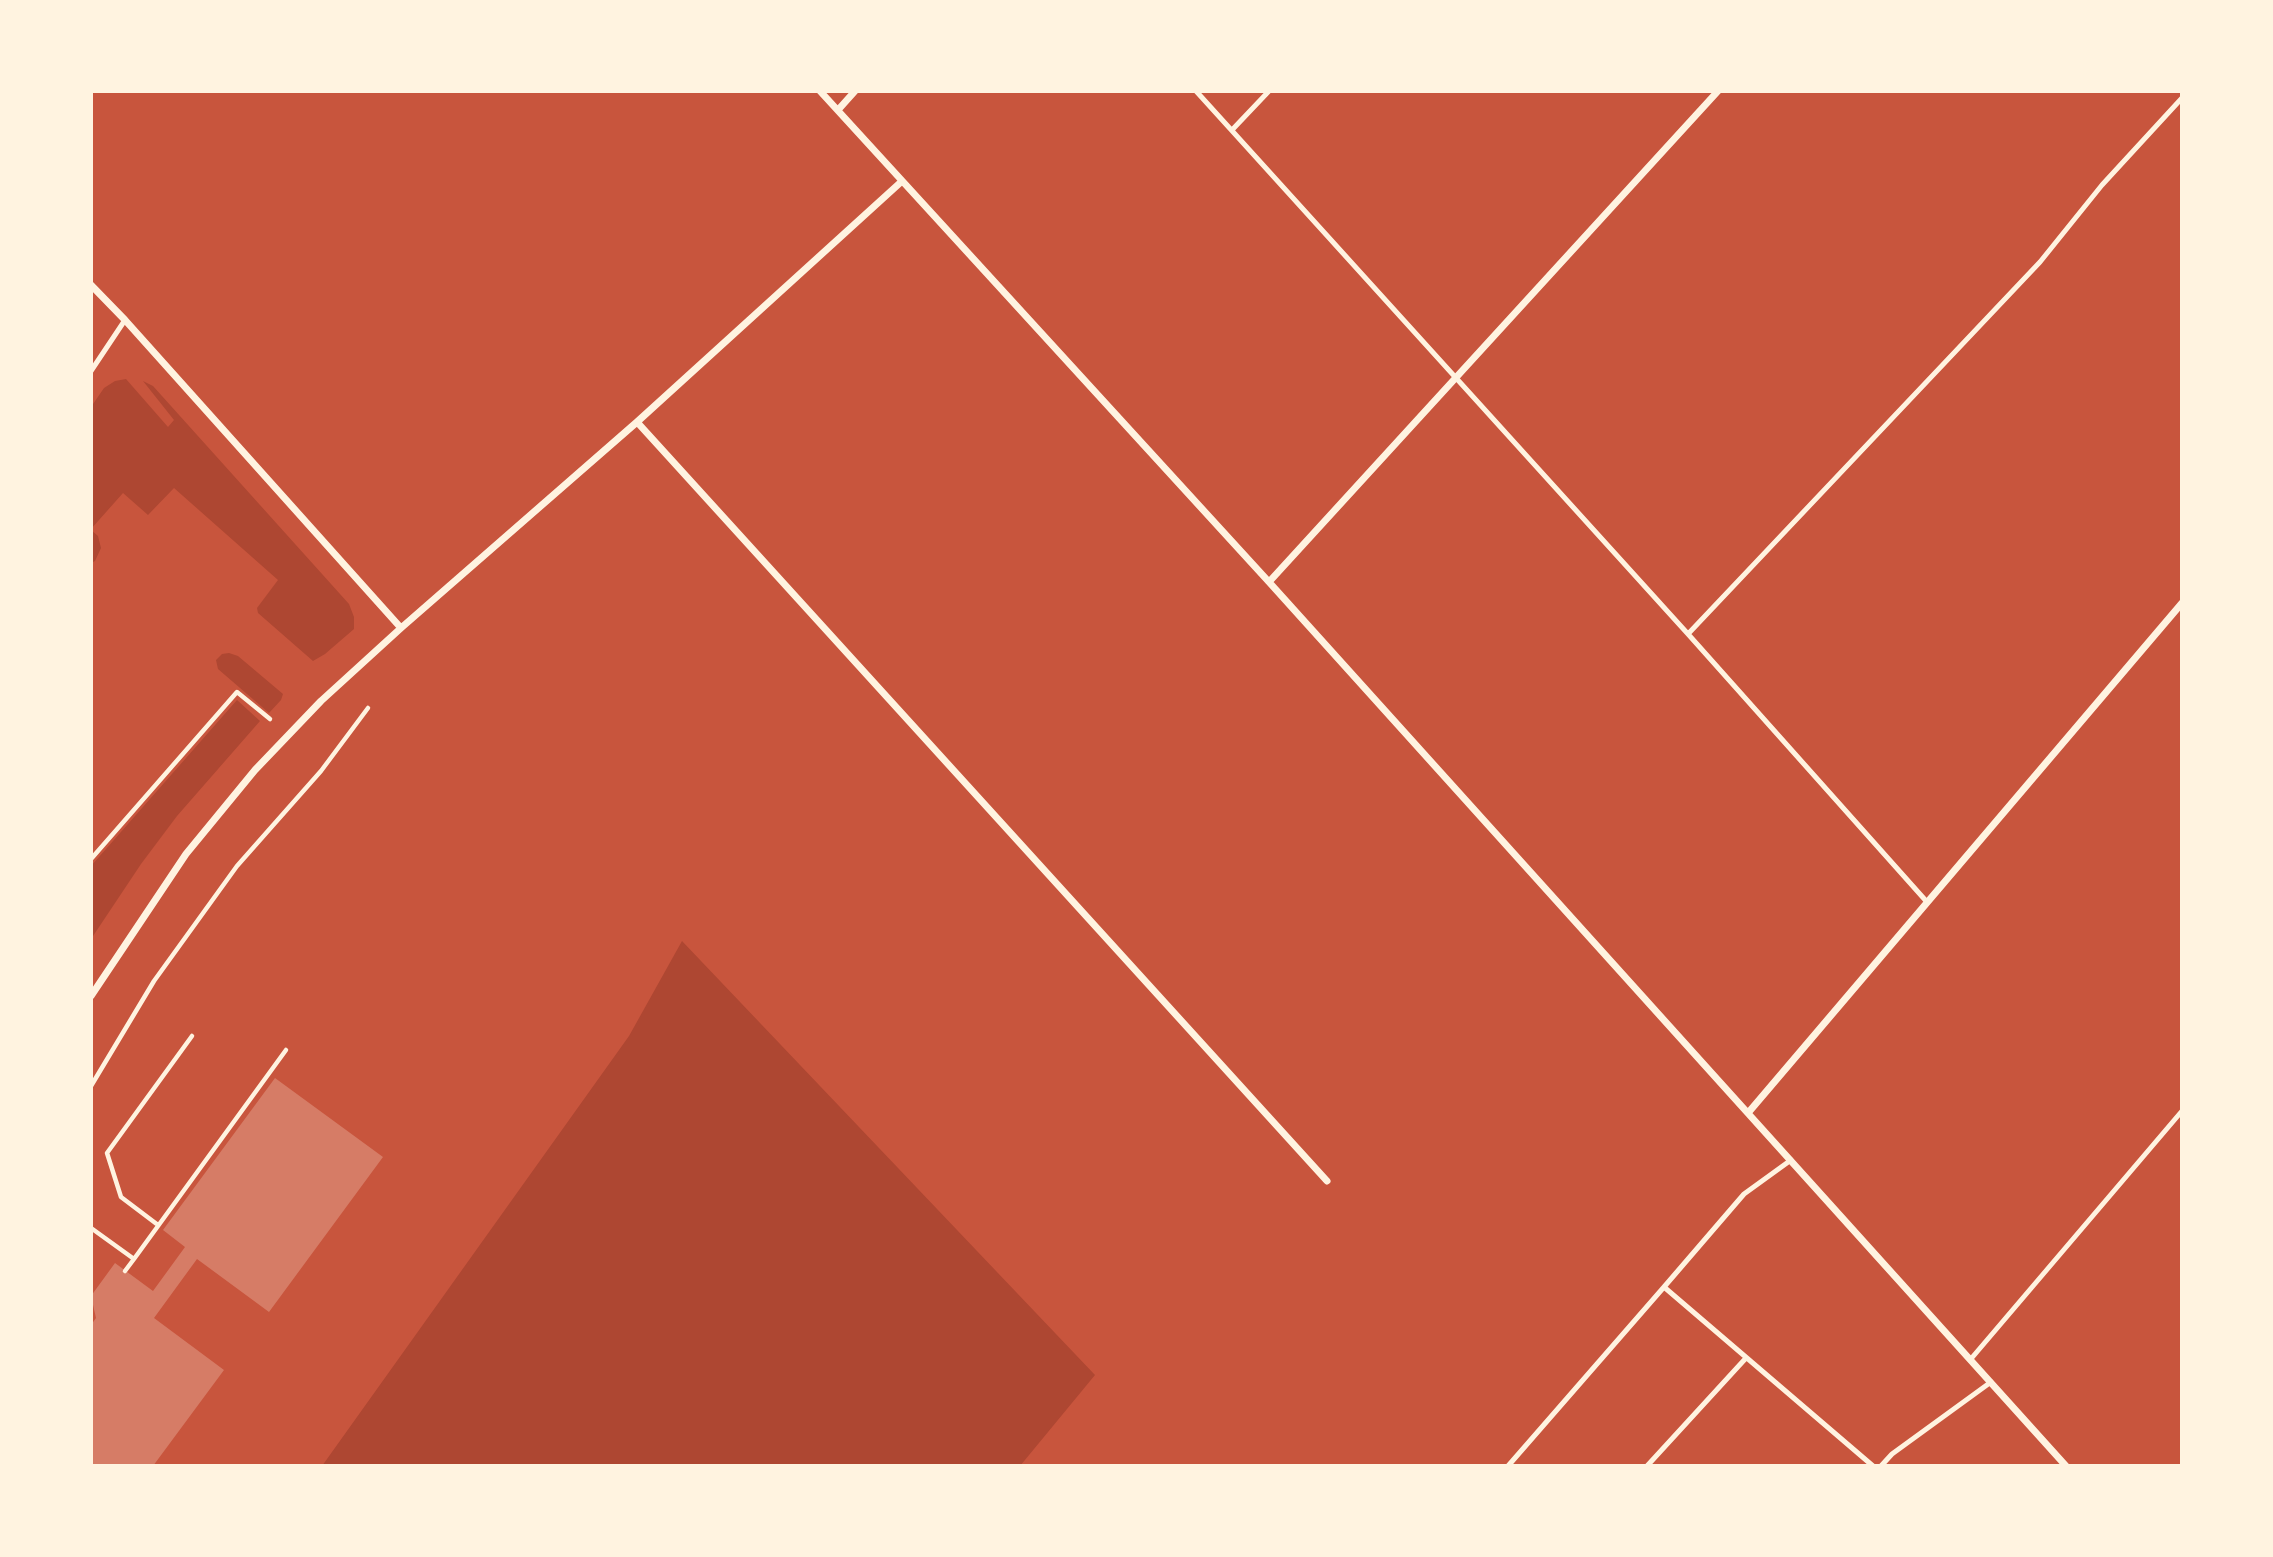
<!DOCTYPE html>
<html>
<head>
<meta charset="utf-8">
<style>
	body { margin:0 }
	#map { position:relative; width:2273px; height:1557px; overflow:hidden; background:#c8553d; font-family:"DejaVu Sans",sans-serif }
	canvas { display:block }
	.frame { position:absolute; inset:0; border:93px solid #fff3e0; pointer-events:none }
</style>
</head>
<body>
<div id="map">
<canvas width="2273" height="1557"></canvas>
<div class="frame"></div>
</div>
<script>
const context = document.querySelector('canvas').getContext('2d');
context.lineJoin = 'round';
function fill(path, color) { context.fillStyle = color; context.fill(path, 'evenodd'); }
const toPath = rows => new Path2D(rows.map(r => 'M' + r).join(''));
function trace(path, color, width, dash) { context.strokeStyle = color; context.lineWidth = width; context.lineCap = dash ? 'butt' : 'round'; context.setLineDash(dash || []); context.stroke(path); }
const green = toPath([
	[126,379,168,427,174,420,143,381,153,386,349,604,354,617,354,629,325,654,313,661,258,613,257,608,278,580,174,488,148,515,123,493,91,529,91,407,104,388,115,381],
	[91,530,98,536,101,548,95,561,91,563],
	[229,653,238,656,283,694,281,700,269,713,218,669,216,660,222,654],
	[237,700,260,721,177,816,141,864,91,939,91,866],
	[682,941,1095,1375,1020,1466,322,1466,629,1036]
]);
const building = toPath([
	[275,1078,383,1157,269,1312,197,1259,154,1318,224,1370,153,1466,91,1466,91,1325,96,1318,91,1296,115,1263,153,1291,185,1247,163,1230]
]);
const path = toPath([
	[91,859,237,692,270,719],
	[91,1086,154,981,237,866,321,771,368,708],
	[158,1225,121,1197,107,1153,192,1036],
	[91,1228,134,1259,125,1271],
	[134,1259,286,1050]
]);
const service = toPath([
	[1196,91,1688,634,1927,902],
	[1232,130,1269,91],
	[91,371,125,320],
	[1688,634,2040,262,2102,185,2182,98],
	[1664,1287,1744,1194,1791,1160],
	[1970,1360,2182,1111],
	[1508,1466,1664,1287,1873,1466],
	[1647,1466,1746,1358],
	[1881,1466,1892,1454,1991,1382]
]);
const minor = toPath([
	[820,91,1269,582,2066,1466],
	[838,110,855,91],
	[91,285,125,320,401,628],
	[637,422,1327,1181],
	[1269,582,1718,91],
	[91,996,186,854,255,770,321,701,401,628,637,422,901,182],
	[1748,1113,2182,603]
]);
fill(green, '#ae4732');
fill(building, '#d67c66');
trace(path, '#fff3e0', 4.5);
trace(service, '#fff3e0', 5);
trace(minor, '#fff3e0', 7);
</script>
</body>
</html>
